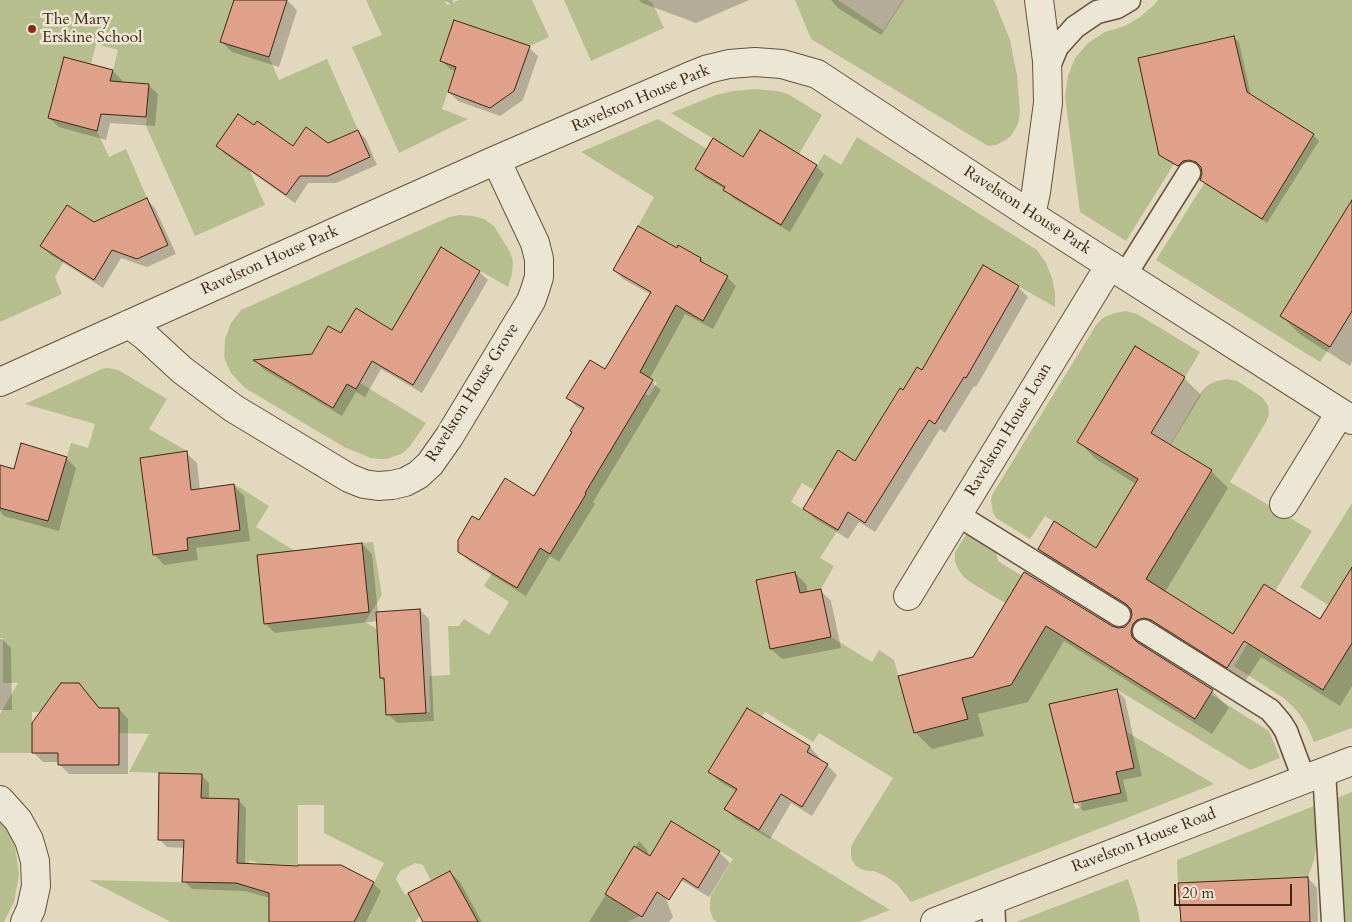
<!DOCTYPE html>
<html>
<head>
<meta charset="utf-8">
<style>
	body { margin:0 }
	#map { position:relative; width:1352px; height:922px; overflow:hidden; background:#e2d8bd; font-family:Cardo,serif }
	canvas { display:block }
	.scale { position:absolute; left:1174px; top:884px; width:118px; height:22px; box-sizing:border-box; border:2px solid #402612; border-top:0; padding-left:6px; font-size:15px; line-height:18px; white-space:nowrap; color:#402612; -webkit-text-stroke:4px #ece6d4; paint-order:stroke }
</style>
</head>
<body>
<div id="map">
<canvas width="1352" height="922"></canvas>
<div class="scale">20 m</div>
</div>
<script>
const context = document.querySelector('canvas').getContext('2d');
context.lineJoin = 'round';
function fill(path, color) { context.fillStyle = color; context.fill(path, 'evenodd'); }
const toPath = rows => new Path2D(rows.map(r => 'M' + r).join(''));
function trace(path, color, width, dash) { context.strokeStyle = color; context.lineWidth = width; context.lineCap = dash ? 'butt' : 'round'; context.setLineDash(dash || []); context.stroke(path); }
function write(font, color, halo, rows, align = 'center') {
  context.font = font + ' Cardo,serif'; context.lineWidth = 5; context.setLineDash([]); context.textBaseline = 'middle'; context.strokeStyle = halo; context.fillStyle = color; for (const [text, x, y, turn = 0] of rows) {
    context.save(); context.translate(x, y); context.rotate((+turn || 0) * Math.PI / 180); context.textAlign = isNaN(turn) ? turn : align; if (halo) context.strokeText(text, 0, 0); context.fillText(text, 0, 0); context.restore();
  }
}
const green = toPath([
	[0,0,234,0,221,42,269,57,279,80,327,59,358,130,316,148,306,128,293,146,257,121,254,125,238,114,216,146,249,169,265,205,195,236,146,126,149,84,121,82,110,83,118,50,96,44,91,64,64,57,48,118,97,131,109,157,126,149,147,198,131,205,138,221,120,238,67,205,40,246,64,261,55,277,62,294,0,322],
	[366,0,444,0,447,5,459,0,532,0,549,37,530,46,456,67,442,109,468,119,399,153,352,47,382,35],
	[564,0,647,0,652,2,664,28,591,61],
	[795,0,838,0,883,30,903,0,994,0,1010,40,1017,75,1020,112,1018,124,1011,136,1004,141,996,145,988,146,811,39],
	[1158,0,1352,0,1352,229,1339,221,1280,316,1330,347,1320,362,1156,260,1205,182,1262,218,1314,135,1247,92,1234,36,1138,58,1159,155,1174,164,1126,241,1080,212,1065,97,1068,76,1075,58,1088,43,1105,32,1125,26,1140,17,1154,5],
	[755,89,777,91,788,94,822,115,799,154,743,157,671,113,716,95,733,91],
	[658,119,707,149,695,169,725,187,723,189,781,225,824,154,841,165,857,137,1037,250,1046,263,1052,278,1055,293,1055,307,983,266,964,377,903,390,899,388,882,416,897,425,890,482,838,451,814,490,802,483,791,502,838,530,820,558,834,566,821,589,800,593,795,572,756,580,770,649,831,637,872,662,879,650,894,660,914,733,967,719,962,698,1026,659,1037,641,997,616,1001,611,1017,584,1005,603,970,582,963,576,958,569,955,561,955,552,967,533,996,551,998,561,1269,731,1280,758,1250,770,1116,689,1054,703,1055,726,1075,809,1082,807,1081,801,1116,772,1134,768,1127,732,1214,784,911,902,897,884,887,877,874,871,867,871,861,869,856,866,852,860,851,854,851,847,854,841,893,778,819,733,813,742,765,712,762,717,747,708,708,771,737,789,725,809,890,910,859,922,717,922,713,919,710,910,710,902,711,895,733,859,671,821,650,856,634,847,605,894,640,916,627,922,478,922,451,871,431,881,423,865,415,863,400,871,396,879,405,895,408,893,420,916,415,922,354,922,384,863,324,833,324,805,298,805,298,865,261,864,250,860,238,882,245,886,253,888,269,889,269,922,171,922,89,880,210,883,211,847,184,846,183,840,238,841,239,799,201,798,202,774,129,772,149,734,119,733,119,708,104,708,56,712,32,712,32,753,0,753,0,714,18,683,3,683,3,638,0,638,0,508,48,521,71,443,88,448,95,424,25,404,102,369,107,368,114,369,120,371,167,399,149,429,187,451,140,458,152,555,188,550,187,538,240,530,234,484,269,506,256,527,295,551,298,575,339,580,366,577,362,543,373,542,382,595,365,622,377,629,380,678,384,678,387,715,430,712,429,676,450,675,448,626,459,626,464,619,489,635,509,602,484,586,492,573,501,578,513,560,528,569,540,548,550,554,572,519,534,496,538,489,576,512,586,494,555,475,598,471,645,394,649,396,657,383,629,366,616,352,631,325,657,340,676,305,703,320,728,276,638,226,654,197,581,152],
	[460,215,473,216,484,219,494,226,510,252,513,262,512,274,508,287,441,248,393,330,356,308,341,333,328,326,305,366,276,371,277,375,332,408,347,384,356,389,360,383,426,423,410,446,403,453,387,459,379,459,371,458,344,447,245,388,231,373,227,365,224,356,225,339,231,323,241,310,449,217],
	[1126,311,1137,314,1200,352,1185,377,1135,347,1078,442,1138,479,1104,536,1154,566,1212,471,1170,445,1201,392,1208,385,1217,381,1227,379,1237,381,1262,397,1268,406,1269,414,1266,422,1230,482,1312,531,1275,591,1264,584,1233,634,1045,516,1030,539,996,518,993,513,991,501,992,495,1096,325,1104,317,1115,313],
	[1352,503,1352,567,1328,605,1300,587],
	[1248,643,1323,690,1352,643,1352,728,1314,742,1307,726,1298,712,1285,699,1234,666],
	[1352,792,1352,922,1345,922,1337,798],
	[1314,806,1317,824,1317,842,1314,860,1308,877,1278,879,1279,893,1309,892,1310,911,1280,913,1257,879,1178,883,1177,860],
	[0,822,6,828,15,846,19,874,14,902,4,922,0,922],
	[1128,879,1137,907,1140,922,1016,922]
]);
const shadow = toPath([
	[235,0,287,0,297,10,279,67,232,52,222,42],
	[443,0,453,0,452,4],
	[639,0,749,0,696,23,642,3],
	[831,0,904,0,881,35,838,8],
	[1234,37,1239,42,1251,96,1313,135,1319,141,1267,223,1207,185,1202,179,1203,174,1202,167,1195,165,1184,170,1166,160,1161,154],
	[529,48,538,56,523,100,500,116,458,101,449,92,456,71,451,70,442,61],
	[113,71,122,80,121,83,148,85,158,94,155,126,110,123,106,140,59,127,49,118],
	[358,131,366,139,377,165,336,183,308,183,295,203,225,154,217,146,293,148,328,145],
	[744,158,816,166,824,174,790,232,733,198,725,189,704,177,696,168],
	[146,199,155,208,176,254,147,267,121,258,103,288,51,255,42,246],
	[1352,230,1352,362,1350,366,1301,335,1281,316],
	[679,247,701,259,707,266,727,277,736,286,713,329,685,314,649,380,661,390,593,502,595,504,559,562,550,556,526,596,469,561,459,552,479,522,535,497,573,432,584,411,577,407,568,398,605,371,650,294,623,279,614,270,677,249],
	[984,267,1018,287,1028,297,976,387,974,386,945,433,940,429,875,532,859,522,848,539,814,518,804,508,855,462,904,391,923,372],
	[479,272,488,280,422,393,381,369,365,397,356,392,342,416,263,369,256,361,313,355,341,335,393,332],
	[1135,348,1184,378,1201,395,1170,446,1211,471,1228,488,1165,592,1233,635,1320,620,1352,570,1352,686,1340,706,1261,657,1244,683,1149,641,1147,649,1212,691,1229,708,1212,734,1064,641,1028,702,978,714,984,736,932,749,915,732,974,658,1025,573,1112,627,1119,629,1125,628,1131,623,1133,613,1056,566,1039,549,1096,549,1136,484,1096,459,1079,442],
	[186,453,197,463,200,490,234,486,244,496,250,541,196,548,198,560,164,565,154,554],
	[66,458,76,468,59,531,4,516,0,511,0,484,14,470],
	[362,544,372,554,378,613,420,610,429,619,434,721,397,723,388,714,386,683,381,678,378,621,275,633,265,623],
	[795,573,806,584,808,593,820,590,831,601,841,648,782,659,771,649],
	[0,639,2,639,11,648,12,710,0,710],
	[79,685,100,709,119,709,128,719,128,774,69,774,60,765,60,762,43,762,33,752],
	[1117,690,1125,699,1142,776,1123,780,1128,801,1083,811,1075,802],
	[747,709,810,747,819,757,818,760,827,765,837,775,812,816,791,803,770,839,736,819,726,809,737,792,719,781,709,771],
	[201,775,209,783,209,799,238,800,246,808,245,865,299,868,341,866,373,883,381,891,366,922,270,922,270,898,245,891,192,889,184,881,185,848,167,847,159,839],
	[672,823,719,852,730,863,709,897,661,868],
	[639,841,647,850,673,917,669,922,589,922],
	[450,872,460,882,482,922,425,922],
	[1308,878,1317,888,1318,922,1182,922]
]);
const building = toPath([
	[234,0,287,0,269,57,220,42,234,0],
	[454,20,530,46,514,91,490,108,448,92,456,67,440,61,454,20],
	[1234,36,1247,92,1314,134,1262,219,1200,180,1202,174,1201,167,1196,162,1189,160,1183,161,1178,166,1159,155,1138,58,1234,36],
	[64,57,113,70,110,81,149,84,146,117,101,114,97,131,48,118,64,57],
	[238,114,254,125,257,121,293,146,306,127,328,143,358,130,370,157,328,176,300,176,286,195,216,146,238,114],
	[760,130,817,165,781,225,723,190,725,187,695,169,713,138,743,157,760,130],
	[147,198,168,245,137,259,112,250,94,280,40,246,67,205,94,222,147,198],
	[1352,200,1352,311,1330,347,1280,316,1352,200],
	[638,226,677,248,678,245,701,258,700,261,728,276,703,321,676,305,640,372,653,380,585,493,586,494,550,554,540,548,517,588,458,552,458,540,472,516,479,520,505,478,534,496,572,432,570,431,584,408,566,398,590,360,605,369,651,292,613,270,638,226],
	[441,247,480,271,413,385,372,361,356,389,347,384,333,408,253,360,312,354,328,326,341,333,356,308,392,330,441,247],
	[983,265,1019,286,966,378,964,377,935,424,929,420,865,523,848,512,838,530,803,509,838,450,855,461,900,388,903,390,917,367,922,370,983,265],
	[1135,346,1185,377,1151,433,1212,470,1146,579,1233,634,1264,584,1320,619,1352,567,1352,643,1323,690,1244,641,1227,668,1151,620,1144,618,1137,620,1133,624,1131,631,1132,637,1137,642,1213,690,1195,719,1046,626,1011,685,962,698,968,719,914,733,898,676,973,657,1024,572,1112,626,1118,628,1125,627,1130,621,1132,615,1131,609,1126,604,1038,549,1054,521,1096,548,1138,479,1077,442,1135,346],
	[21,443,67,457,48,521,0,508,0,465,14,469,21,443],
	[187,451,191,490,234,484,240,530,187,538,188,550,153,555,140,458,187,451],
	[362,543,369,612,264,624,257,555,362,543],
	[795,572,800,593,821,589,831,637,770,649,756,580,795,572],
	[420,609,426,713,386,715,384,678,380,678,376,612,420,609],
	[61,683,79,683,99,708,119,708,119,765,58,765,58,753,32,753,32,723,61,683],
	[1117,689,1134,768,1116,772,1121,793,1074,803,1049,704,1117,689],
	[747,708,810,746,807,752,828,764,802,807,781,794,759,830,724,809,737,789,708,772,747,708],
	[159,773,202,774,201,798,239,799,237,863,298,866,298,865,341,865,374,882,354,922,269,922,269,893,236,883,182,882,184,840,158,840,159,773],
	[671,821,720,851,698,888,683,878,669,900,657,892,642,917,605,894,634,846,650,856,671,821],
	[450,871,478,922,423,922,408,893,450,871],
	[1308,877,1310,922,1181,922,1178,883,1308,877]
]);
const service = toPath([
	[1047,71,1057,47,1075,27,1097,12,1117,7,1129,0],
	[1125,275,1189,173],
	[958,515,1119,615],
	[1144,631,1270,710,1281,723,1286,731,1304,779],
	[1324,771,1333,922],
	[993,900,994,922]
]);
const minor = toPath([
	[1031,215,1036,192,1048,103,1047,61,1039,0],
	[129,324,145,336,182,370,233,408,349,478,364,484,378,486,392,485,405,482,418,475,430,464,449,437,531,301,535,290,539,277,539,259,535,243,496,160],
	[0,382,496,160,688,77,708,69,729,64,755,62,782,64,817,74,1031,215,1352,420],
	[1284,504,1340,413],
	[908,596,1110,265],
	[0,800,18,820,29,840,35,861,36,886,31,909,25,922],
	[935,922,1352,761]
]);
const markers = [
	[32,29,5,"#8f2418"]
];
const poiNames = [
	["The Mary",42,20],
	["Erskine School",42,38]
];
const streetNames = [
	["Ravelston House Park",641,99,-23],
	["Ravelston House Park",1027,211,33],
	["Ravelston House Park",270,261,-24],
	["Ravelston House Grove",473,393,-58],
	["Ravelston House Loan",1009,430,-59],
	["Ravelston House Road",1144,841,-21]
];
fill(green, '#b7be8e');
fill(shadow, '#0003');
fill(building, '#e0a18a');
trace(building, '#402612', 1);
trace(service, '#68523d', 25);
trace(minor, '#68523d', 30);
trace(service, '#ece6d4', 22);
trace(minor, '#ece6d4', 28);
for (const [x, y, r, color] of markers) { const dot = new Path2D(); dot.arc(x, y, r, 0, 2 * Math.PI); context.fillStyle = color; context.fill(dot); trace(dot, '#ece6d4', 2); }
write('16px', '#402612', '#ece6d4', poiNames, 'left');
write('16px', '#402612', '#ece6d4', streetNames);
</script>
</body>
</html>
